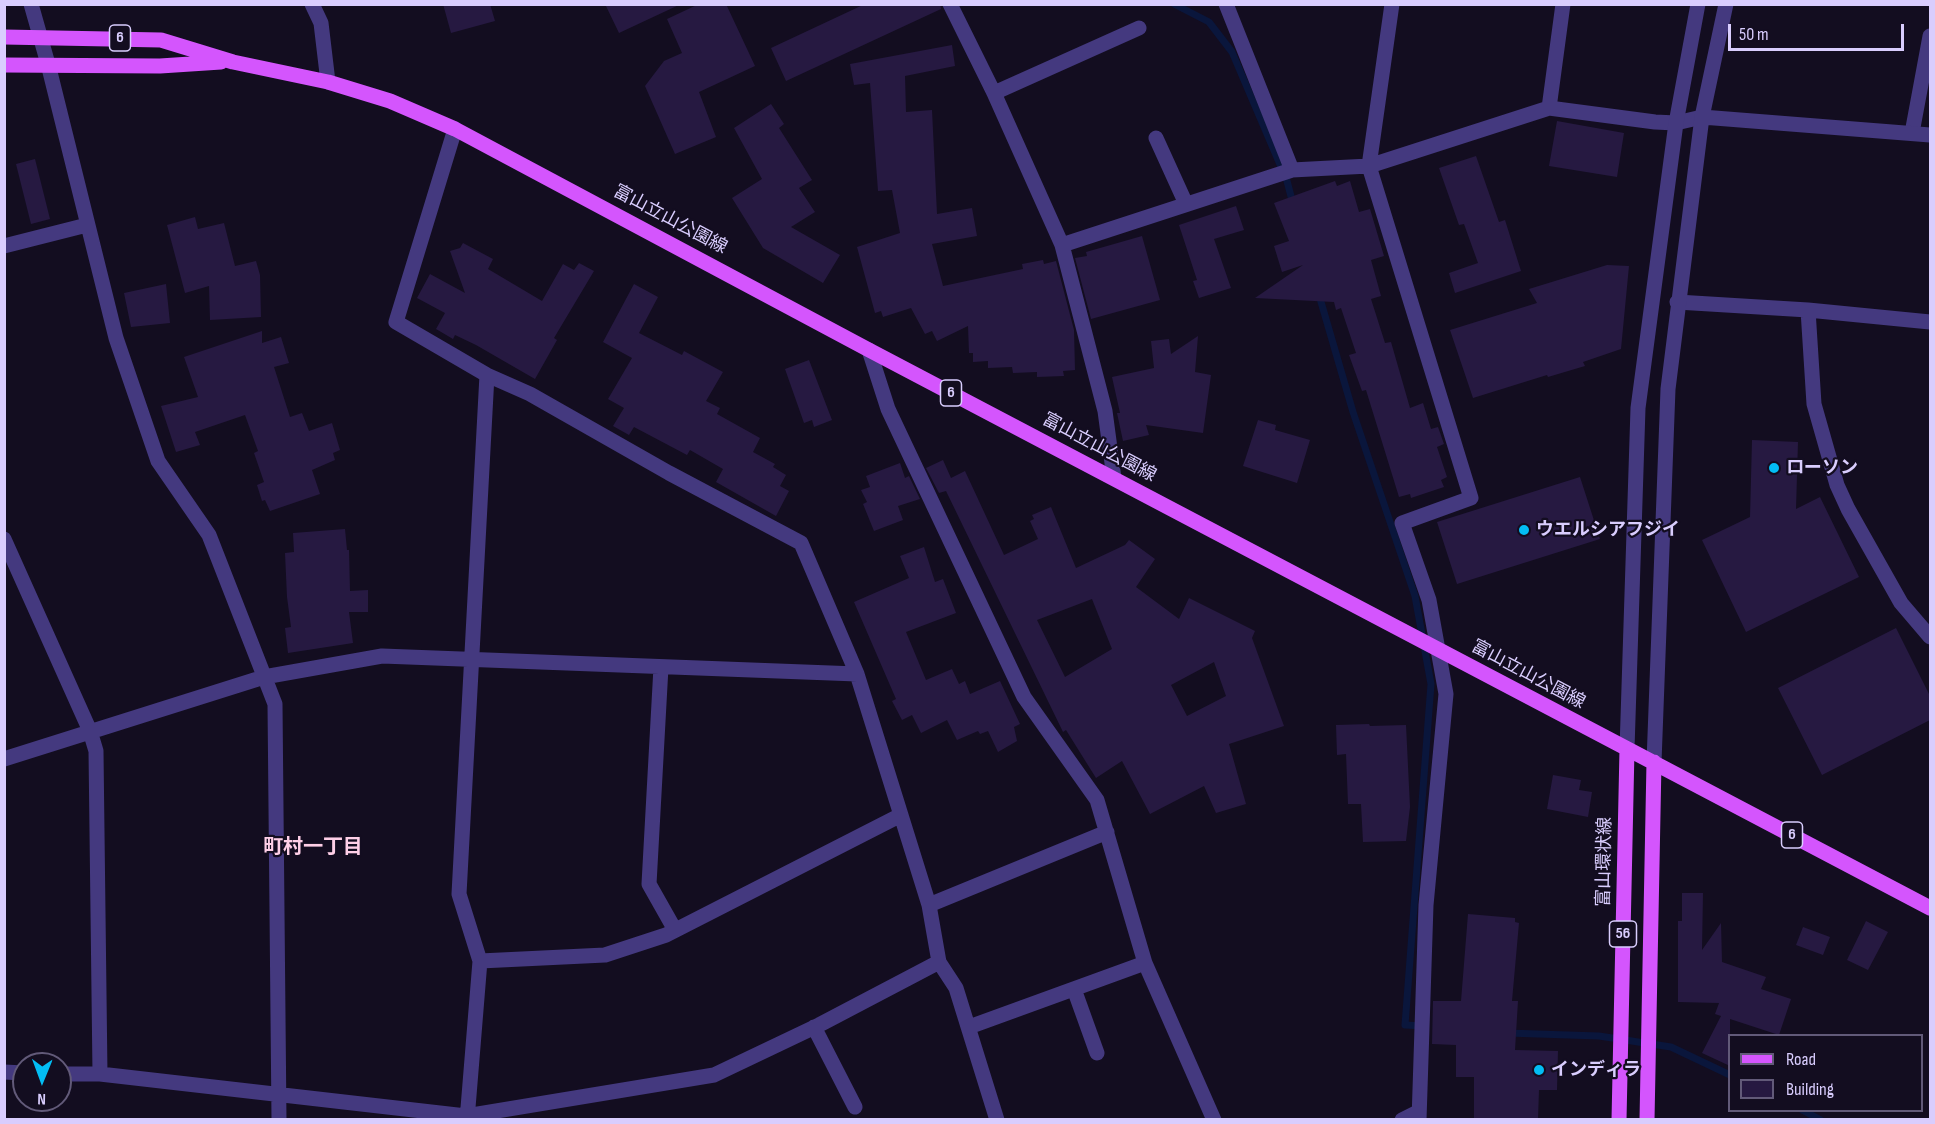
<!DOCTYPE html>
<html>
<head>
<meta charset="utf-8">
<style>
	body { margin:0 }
	#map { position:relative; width:1935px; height:1124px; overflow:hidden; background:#130d20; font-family:"Sofia Sans Condensed",sans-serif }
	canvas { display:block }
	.frame { position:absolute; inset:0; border:6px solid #d9cdfe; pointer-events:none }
	.legend { position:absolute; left:1728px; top:1034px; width:195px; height:78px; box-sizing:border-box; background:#130d20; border:2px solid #625a79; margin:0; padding:8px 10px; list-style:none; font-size:18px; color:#d9cdfe }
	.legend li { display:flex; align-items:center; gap:12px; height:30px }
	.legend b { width:30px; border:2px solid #625a79 }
	.north { position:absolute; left:12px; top:1052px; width:60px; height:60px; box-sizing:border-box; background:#130d20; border:2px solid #625a79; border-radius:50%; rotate:181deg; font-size:16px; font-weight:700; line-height:24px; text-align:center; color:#d9cdfe }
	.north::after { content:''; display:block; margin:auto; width:21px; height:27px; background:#03bdf4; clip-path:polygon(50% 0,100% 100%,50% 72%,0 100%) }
	.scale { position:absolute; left:1728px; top:24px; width:176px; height:27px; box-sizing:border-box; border:3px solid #d9cdfe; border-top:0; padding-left:8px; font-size:18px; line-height:21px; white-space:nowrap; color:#d9cdfe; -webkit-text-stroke:4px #130d20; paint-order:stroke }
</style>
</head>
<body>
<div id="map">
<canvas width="1935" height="1124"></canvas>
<div class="frame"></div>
<ul class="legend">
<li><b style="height:8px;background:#d455fd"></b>Road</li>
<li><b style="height:16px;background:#261941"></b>Building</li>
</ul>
<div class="north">N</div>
<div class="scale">50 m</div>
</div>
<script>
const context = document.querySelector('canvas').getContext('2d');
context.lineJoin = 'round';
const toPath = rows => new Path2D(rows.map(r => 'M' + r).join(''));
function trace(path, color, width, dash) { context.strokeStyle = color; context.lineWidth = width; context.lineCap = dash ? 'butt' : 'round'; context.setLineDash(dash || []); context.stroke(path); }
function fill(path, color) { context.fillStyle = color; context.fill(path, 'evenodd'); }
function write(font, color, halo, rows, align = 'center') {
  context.font = font + ' "Sofia Sans Condensed","Noto Sans JP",sans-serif'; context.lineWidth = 4.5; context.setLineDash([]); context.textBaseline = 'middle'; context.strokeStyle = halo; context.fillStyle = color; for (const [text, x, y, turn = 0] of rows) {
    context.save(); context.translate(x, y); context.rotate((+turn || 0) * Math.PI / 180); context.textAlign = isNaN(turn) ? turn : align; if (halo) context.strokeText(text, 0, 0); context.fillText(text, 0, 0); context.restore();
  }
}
const stream = toPath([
	[1174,4,1209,22,1232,52,1287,181,1293,204],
	[1319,295,1353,412,1415,596,1431,684,1405,1025,1424,1026],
	[1507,1033,1599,1036,1671,1047,1730,1075],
	[1802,1110,1821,1120]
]);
const building = toPath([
	[443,4,490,4,495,21,451,33],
	[605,4,681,4,619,33],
	[699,4,726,4,755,66,699,92,716,137,675,154,645,86,664,61,682,53,667,19],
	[865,4,940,4,941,9,786,81,771,48],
	[952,45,955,66,905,76,906,112,932,110,937,214,972,208,977,236,932,244,943,286,1023,269,1022,264,1043,260,1044,264,1056,261,1074,330,1075,370,1063,371,1064,376,1037,377,1037,372,1013,373,1012,367,988,368,988,361,973,362,973,353,969,353,968,326,937,341,932,331,925,334,911,308,883,317,881,311,875,313,857,247,900,233,892,190,878,191,870,83,854,85,850,64],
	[771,104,784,124,779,128,812,180,799,188,815,212,791,227,840,255,823,283,763,248,732,198,762,179,734,128],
	[1557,121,1624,133,1617,177,1549,166],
	[1476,156,1499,222,1505,220,1521,271,1455,293,1449,273,1478,263,1464,224,1459,225,1439,168],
	[35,159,50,219,31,224,16,164],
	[1335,181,1337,186,1350,181,1359,212,1370,209,1384,256,1371,260,1381,296,1371,299,1385,343,1391,342,1410,408,1423,403,1431,429,1438,427,1444,444,1437,447,1447,477,1441,480,1444,487,1411,498,1410,494,1399,497,1366,390,1362,391,1349,355,1356,353,1341,308,1336,310,1334,302,1255,298,1303,265,1282,272,1274,246,1289,241,1274,203],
	[1236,206,1244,230,1214,239,1231,288,1199,298,1193,281,1197,280,1179,225],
	[195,217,198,229,224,223,235,266,256,261,260,275,261,317,210,320,209,286,185,293,167,225],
	[1142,236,1160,300,1091,319,1075,258,1087,256,1086,252],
	[463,243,493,259,488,269,542,301,563,264,574,270,579,263,594,271,554,338,557,340,535,379,476,345,455,335,453,339,436,329,445,313,417,298,430,274,465,293,450,251,460,248],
	[1607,265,1629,266,1621,349,1583,362,1585,366,1548,377,1547,375,1473,398,1450,330,1537,303,1529,289],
	[166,284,170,323,131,327,124,293],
	[634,284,658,297,639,333,682,355,684,351,723,372,706,401,720,408,717,414,760,438,753,452,775,464,773,467,786,475,780,486,789,491,776,516,716,482,723,469,690,450,687,455,634,427,629,435,613,426,624,408,608,399,632,358,603,342],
	[262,331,262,343,281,337,289,363,274,367,290,417,302,413,309,431,332,423,340,450,333,453,335,460,312,470,320,494,270,511,265,500,262,501,257,485,264,482,254,453,258,451,245,415,195,432,200,445,176,452,161,406,198,397,184,357],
	[1198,336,1195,372,1211,375,1203,433,1146,425,1149,435,1123,441,1117,413,1120,413,1112,377,1154,368,1151,341,1169,339,1171,354],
	[809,360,832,420,814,427,812,420,804,423,785,369],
	[1258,420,1276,425,1275,430,1310,440,1297,483,1243,466],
	[1752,440,1798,442,1796,509,1820,497,1859,577,1746,632,1702,540,1750,517],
	[943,460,951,478,965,471,1004,555,1038,539,1030,521,1034,519,1032,515,1051,507,1076,568,1125,545,1129,540,1155,559,1136,587,1179,619,1189,598,1255,631,1252,638,1284,726,1229,744,1246,804,1216,813,1204,786,1150,814,1122,761,1096,778,1066,730,1063,732,946,491,939,493,926,468],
	[1092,599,1112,649,1065,677,1037,620],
	[1214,662,1226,696,1187,716,1171,685],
	[900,463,905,478,909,476,920,499,898,506,903,520,874,531,863,504,867,502,861,490,870,487,866,476],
	[1580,477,1600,539,1457,584,1437,522],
	[345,529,347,550,349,550,350,591,368,590,368,612,349,612,353,643,288,653,285,628,291,627,287,597,285,553,294,552,293,533],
	[924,547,935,582,943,579,956,613,906,632,926,680,952,669,959,684,965,681,970,694,1000,681,1020,724,1014,727,1017,741,998,752,988,731,980,734,978,731,957,740,947,720,921,733,912,715,902,720,892,701,896,699,854,602,909,578,900,556],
	[1896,628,1930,696,1930,720,1822,775,1778,688],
	[1369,724,1370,726,1406,725,1410,807,1406,841,1363,842,1361,804,1348,804,1346,754,1337,755,1336,725],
	[1553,775,1581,780,1579,790,1592,792,1588,817,1547,809],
	[1682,893,1703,893,1702,950,1721,923,1722,962,1766,977,1761,989,1791,999,1779,1035,1730,1019,1730,1066,1702,1053,1721,1016,1715,1014,1719,1003,1678,1002,1678,921,1682,921],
	[1468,914,1515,918,1515,922,1519,923,1512,1001,1518,1001,1515,1050,1558,1051,1557,1090,1539,1090,1538,1119,1474,1119,1474,1077,1456,1077,1456,1045,1432,1044,1433,1001,1461,1001],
	[1866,921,1888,932,1868,970,1847,960],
	[1803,927,1830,937,1823,955,1796,945]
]);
const minor = toPath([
	[31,4,48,64,116,338,158,461,209,535,275,704,279,1120],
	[950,4,994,93,1062,245,1105,411,1114,478],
	[1226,4,1292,170],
	[1392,4,1369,166,1471,498,1402,523,1429,600,1446,694,1426,905,1419,1120],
	[994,93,1139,28],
	[1549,108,1563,4],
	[455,129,396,322,487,375,530,394,669,473,801,543,857,674,929,905,939,962,956,988,997,1120],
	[1912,133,1930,36],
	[1156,138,1186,204],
	[1062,245,1292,170,1369,166,1549,108,1655,122,1676,123,1702,117],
	[4,246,87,225],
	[1677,302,1808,310,1930,322],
	[1808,310,1814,404,1837,485,1848,509,1901,603,1930,637],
	[869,350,888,409,1024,697,1097,800,1145,963,1214,1120],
	[4,539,90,731,96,751,100,1074],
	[661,667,649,884,675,930],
	[4,759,264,677,382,656,857,674],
	[929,905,1107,832],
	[480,961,605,955,666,935,901,815],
	[1074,989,1097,1053],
	[814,1027,855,1107],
	[969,1027,1145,963],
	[4,1072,24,1073],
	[60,1074,100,1074,466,1116,714,1075,819,1025,939,962],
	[467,1120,480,961,459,894,487,375],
	[1402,1120,1418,1112]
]);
const tertiary = toPath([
	[312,4,321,23,328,82],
	[1702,117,1930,135],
	[1627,749,1638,408,1676,123,1698,4],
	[1654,762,1668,389,1702,117,1726,4]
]);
const primary = toPath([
	[4,37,161,40,233,62,328,82,390,101,455,129,869,350,1930,908],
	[4,65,160,66,221,62],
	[1619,1120,1627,749],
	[1647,1120,1654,762]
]);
const markers = [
	[1774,468,6,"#03bdf4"],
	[1524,530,6,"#03bdf4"],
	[1539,1070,6,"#03bdf4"]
];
const shields = [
	[120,38,21],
	[951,393,21],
	[1792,835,21],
	[1623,934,27]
];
const shieldNames = [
	["6",120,38],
	["6",951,393],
	["6",1792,835],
	["56",1623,934]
];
const streetNames = [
	["富山立山公園線",670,220,28],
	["富山立山公園線",1099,448,28],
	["富山立山公園線",1528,675,28],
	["富山環状線",1605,862,-89]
];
const poiNames = [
	["ローソン",1786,468],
	["ウエルシアフジイ",1536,530],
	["インディラ",1551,1070]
];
const neighbourhoodNames = [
	["町村一丁目",313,848]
];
trace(stream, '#0a163c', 7);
fill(building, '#261941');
trace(minor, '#44397f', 15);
trace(tertiary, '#44397f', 15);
trace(primary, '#d455fd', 15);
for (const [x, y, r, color] of markers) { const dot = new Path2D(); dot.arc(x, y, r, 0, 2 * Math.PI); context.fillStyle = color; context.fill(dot); trace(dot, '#130d20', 2); }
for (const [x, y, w] of shields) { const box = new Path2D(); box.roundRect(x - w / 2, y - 13, w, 26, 4.5); context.fillStyle = '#130d20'; context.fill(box); trace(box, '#d9cdfe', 1.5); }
write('bold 16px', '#d9cdfe', null, shieldNames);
write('18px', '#d9cdfe', '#130d20', streetNames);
write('bold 18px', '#d9cdfe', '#130d20', poiNames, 'left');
write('bold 20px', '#fecfe7', '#130d20', neighbourhoodNames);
</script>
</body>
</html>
